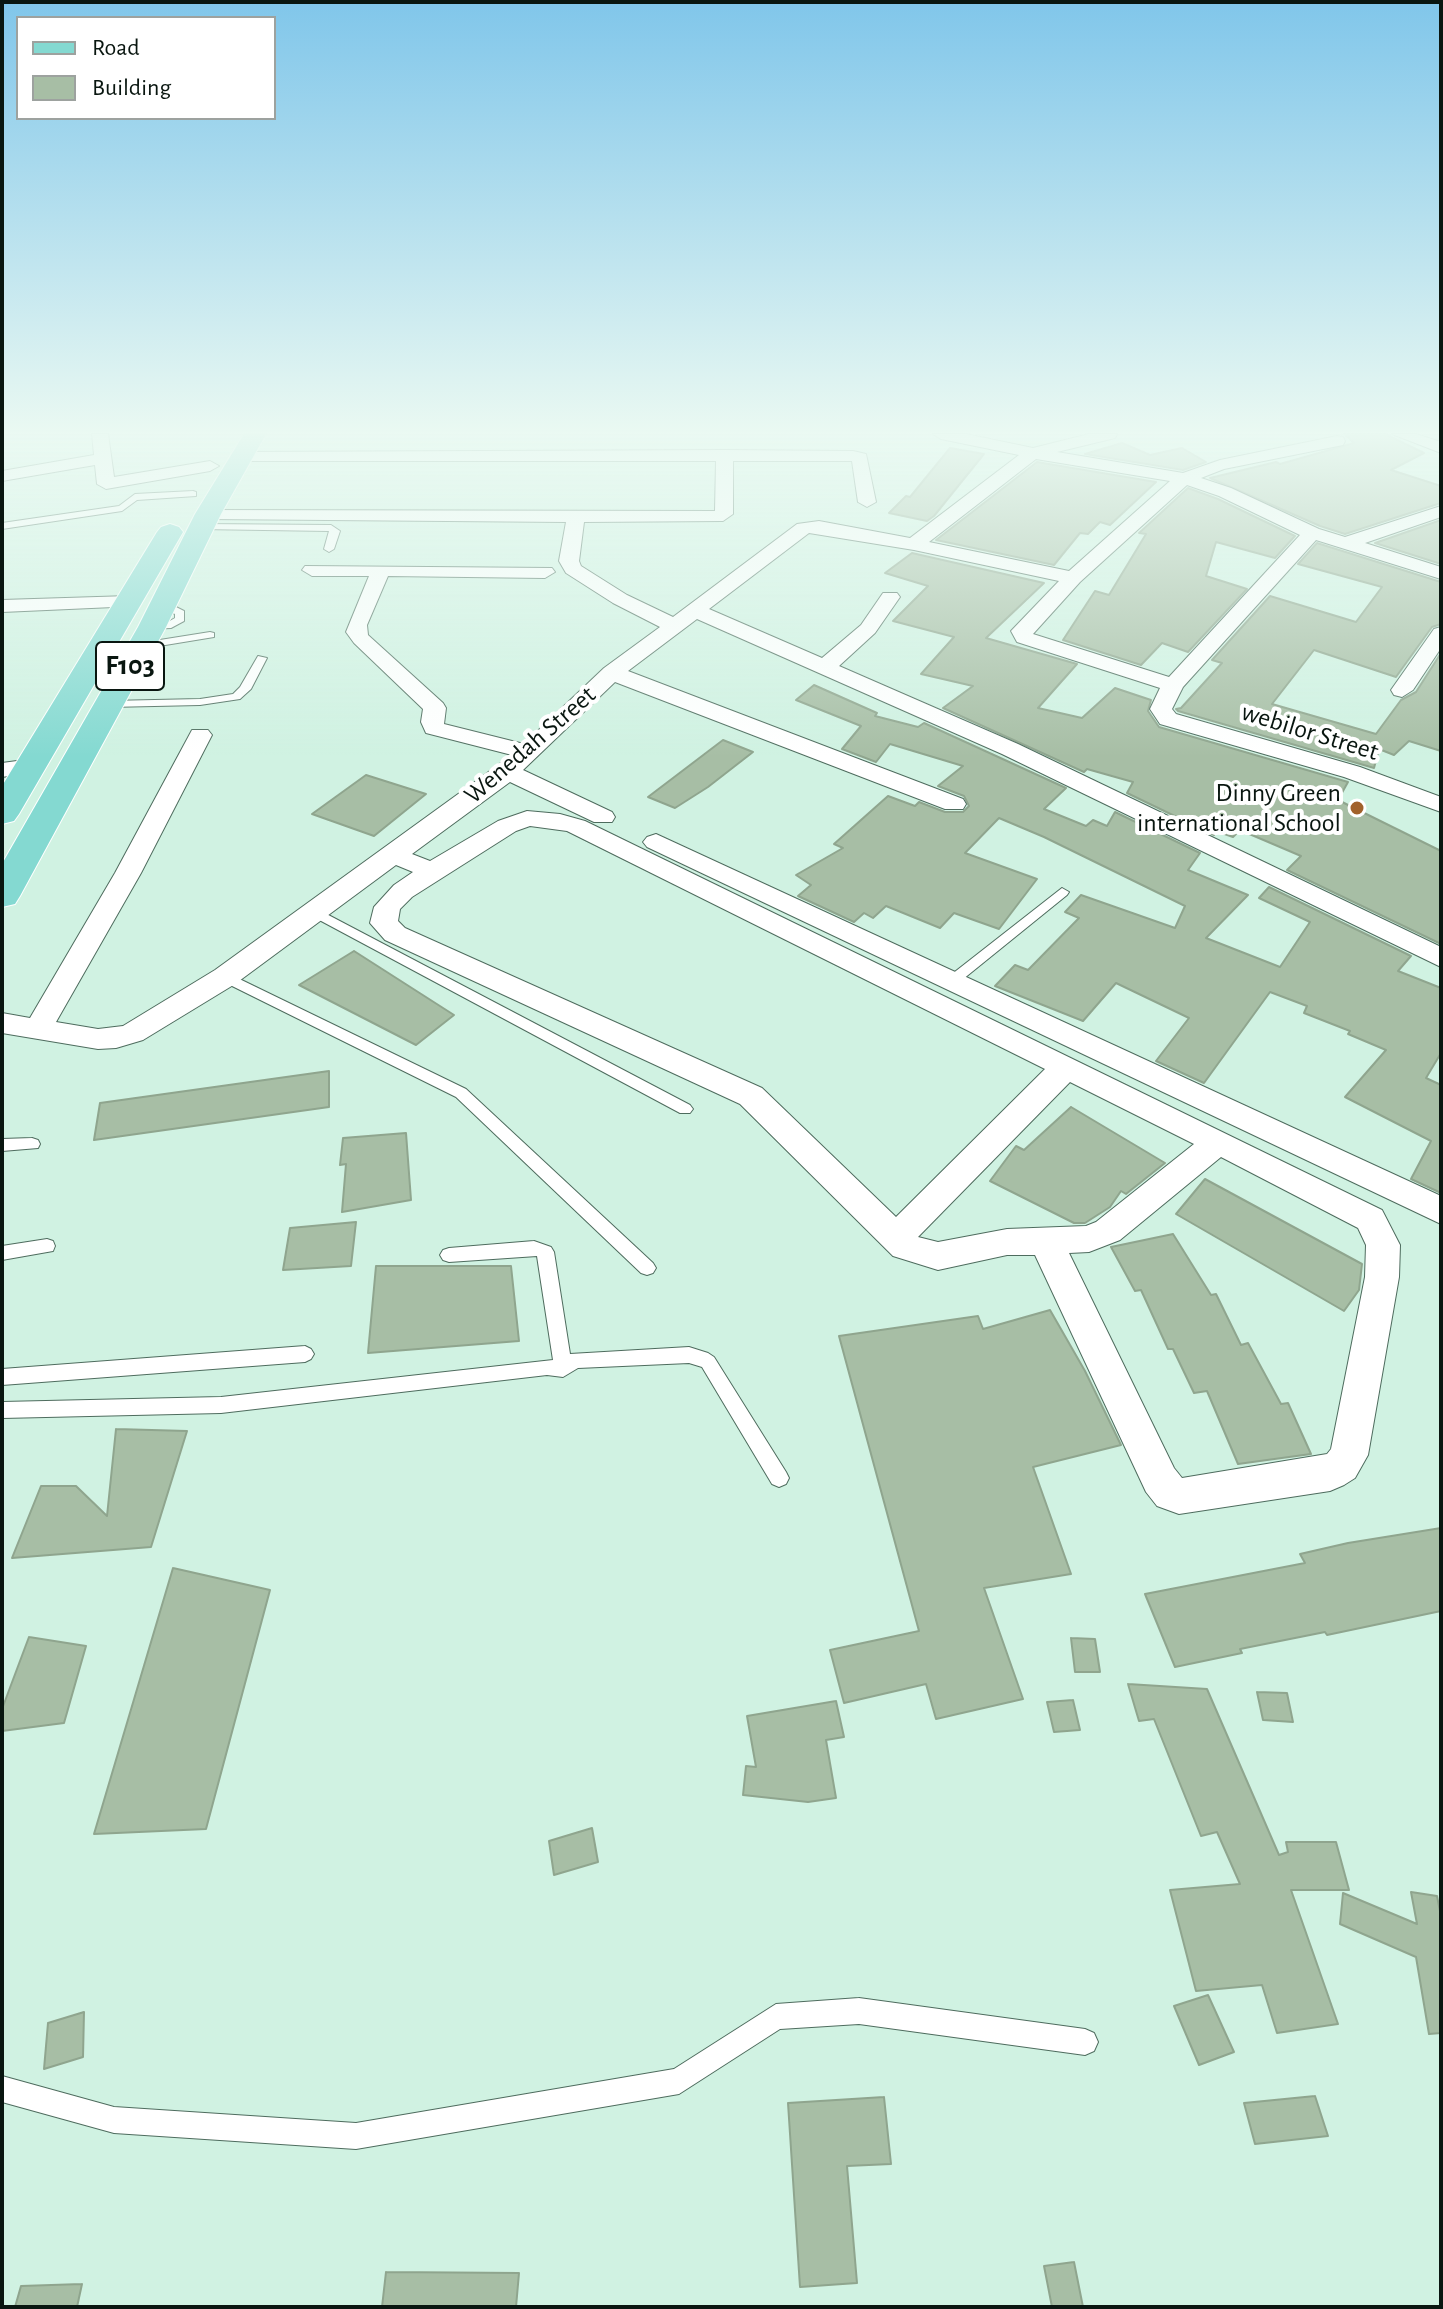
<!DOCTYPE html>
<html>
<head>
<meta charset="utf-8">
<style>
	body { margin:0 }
	#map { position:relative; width:1443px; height:2309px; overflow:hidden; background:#d0f2e2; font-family:"Alegreya Sans",sans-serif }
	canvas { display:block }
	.frame { position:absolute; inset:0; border:4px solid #091610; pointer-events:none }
	.legend { position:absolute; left:16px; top:16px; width:260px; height:104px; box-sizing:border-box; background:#fff; border:2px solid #9da29f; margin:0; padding:10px 14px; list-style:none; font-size:24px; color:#091610 }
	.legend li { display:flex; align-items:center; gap:16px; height:40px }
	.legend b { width:40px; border:2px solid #9da29f }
</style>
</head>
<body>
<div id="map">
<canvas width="1443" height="2309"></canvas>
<div class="frame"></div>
<ul class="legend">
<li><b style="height:10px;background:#84d9d1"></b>Road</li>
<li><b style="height:22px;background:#a7bea5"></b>Building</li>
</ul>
</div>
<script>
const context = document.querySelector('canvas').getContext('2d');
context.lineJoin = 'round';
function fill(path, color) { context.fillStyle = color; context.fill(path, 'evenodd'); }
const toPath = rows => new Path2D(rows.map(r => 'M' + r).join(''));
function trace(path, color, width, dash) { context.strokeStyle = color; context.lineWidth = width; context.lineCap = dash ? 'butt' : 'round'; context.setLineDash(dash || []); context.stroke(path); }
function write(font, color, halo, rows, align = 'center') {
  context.font = font + ' "Alegreya Sans",sans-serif'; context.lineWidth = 8; context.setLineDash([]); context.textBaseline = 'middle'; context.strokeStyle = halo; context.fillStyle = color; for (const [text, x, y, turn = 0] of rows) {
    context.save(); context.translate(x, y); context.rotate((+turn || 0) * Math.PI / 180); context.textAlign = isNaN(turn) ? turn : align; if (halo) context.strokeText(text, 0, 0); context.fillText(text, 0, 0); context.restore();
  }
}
const building = toPath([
	[1344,434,1385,434,1424,453,1391,470,1441,486,1441,503,1345,534,1320,526,1210,478,1276,462,1280,464,1354,443,1344,434],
	[1122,443,1150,455,1182,448,1206,462,1183,470,1085,454,1122,443],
	[950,448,984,454,934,516,927,521,889,513,906,496,910,497,950,448],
	[1037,462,1156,482,1110,525,1100,522,1088,534,1080,533,1054,565,936,540,1037,462],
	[1188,488,1218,499,1295,536,1275,558,1216,542,1206,576,1247,589,1188,652,1162,643,1141,665,1063,640,1095,591,1109,595,1146,534,1139,533,1188,488],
	[1441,520,1441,564,1375,543,1441,520],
	[1317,543,1441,582,1441,624,1432,627,1396,677,1314,650,1272,704,1376,734,1401,700,1416,692,1441,653,1441,751,1409,741,1394,755,1379,749,1374,768,1178,711,1176,709,1181,708,1222,663,1212,660,1270,596,1356,622,1382,587,1298,564,1317,543],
	[912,553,1044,583,986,638,1077,664,1038,708,1082,718,1115,688,1151,700,1148,711,1159,727,1348,782,1338,800,1441,851,1441,944,1287,870,1301,856,1240,830,1233,837,1216,831,1214,835,1127,793,1133,782,1087,769,1084,772,943,708,973,686,921,674,954,637,893,621,928,586,885,573,912,553],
	[814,685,877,713,875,716,918,727,924,723,1066,788,1044,809,1086,826,1093,820,1107,826,1115,812,1200,853,1188,870,1248,895,1206,938,1280,967,1310,922,1259,898,1269,887,1411,956,1398,971,1441,988,1441,1053,1426,1078,1441,1085,1441,1193,1411,1179,1431,1141,1345,1097,1386,1050,1348,1034,1350,1031,1304,1013,1307,1006,1270,992,1204,1083,1156,1061,1189,1018,1116,983,1083,1021,995,986,1015,965,1028,970,1079,918,1065,912,1081,895,1175,928,1185,906,1044,837,999,818,965,853,1037,879,999,929,954,913,940,928,886,906,873,918,864,913,854,922,798,896,811,885,796,875,843,848,834,844,888,796,915,806,919,802,945,812,963,812,969,806,964,796,938,786,963,766,890,744,876,762,842,749,861,726,796,700,814,685],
	[723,740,753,752,708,787,675,808,648,797,723,740],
	[366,775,426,794,374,836,312,814,366,775],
	[354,951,454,1015,416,1045,299,985,354,951],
	[329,1071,329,1107,94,1140,100,1103,329,1071],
	[1071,1107,1165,1163,1126,1194,1121,1191,1110,1207,1085,1223,1074,1223,990,1181,1016,1146,1024,1150,1071,1107],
	[406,1133,411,1200,342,1212,346,1164,340,1165,343,1138,406,1133],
	[1205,1179,1362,1264,1359,1290,1344,1311,1176,1214,1205,1179],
	[356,1222,351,1266,283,1270,290,1228,356,1222],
	[1173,1234,1211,1295,1216,1294,1241,1345,1248,1343,1281,1404,1288,1403,1311,1454,1238,1464,1207,1391,1194,1393,1173,1349,1168,1349,1141,1290,1135,1291,1111,1247,1173,1234],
	[376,1266,511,1266,519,1341,368,1353,376,1266],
	[1050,1310,1085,1371,1121,1445,1033,1467,1071,1574,984,1588,1023,1699,936,1719,926,1684,844,1703,830,1650,919,1631,839,1336,978,1316,983,1329,1050,1310],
	[116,1429,187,1431,151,1547,12,1558,41,1486,76,1486,107,1516,116,1429],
	[1441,1528,1441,1611,1327,1635,1325,1632,1240,1649,1242,1653,1175,1667,1145,1594,1305,1563,1300,1554,1348,1543,1441,1528],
	[173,1568,270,1590,206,1829,94,1834,173,1568],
	[29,1637,86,1646,64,1723,2,1731,2,1709,29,1637],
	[1071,1638,1095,1639,1100,1672,1075,1672,1071,1638],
	[1128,1684,1207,1689,1279,1855,1288,1852,1286,1842,1336,1842,1349,1890,1291,1890,1338,2024,1277,2033,1262,1985,1196,1991,1170,1890,1240,1884,1217,1832,1201,1836,1154,1719,1139,1721,1128,1684],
	[1257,1692,1287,1693,1293,1722,1263,1720,1257,1692],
	[1073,1700,1080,1730,1054,1732,1047,1702,1073,1700],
	[836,1701,844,1737,826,1740,836,1798,808,1802,743,1795,746,1766,756,1767,747,1716,836,1701],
	[592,1828,598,1862,554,1875,549,1841,592,1828],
	[1411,1892,1437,1896,1441,1916,1441,2033,1429,2034,1416,1957,1340,1924,1343,1893,1417,1924,1411,1892],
	[1208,1995,1234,2052,1199,2065,1174,2006,1208,1995],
	[84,2012,83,2057,44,2069,48,2023,84,2012],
	[1315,2096,1328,2136,1255,2144,1244,2103,1315,2096],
	[884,2097,891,2164,847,2166,857,2283,800,2287,788,2103,884,2097],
	[1074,2262,1083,2307,1052,2307,1044,2266,1074,2262],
	[386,2272,519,2273,516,2307,382,2307,386,2272],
	[82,2284,77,2307,15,2307,21,2286,82,2284]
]);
const service = toPath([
	[193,491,196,492,196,496,137,500,122,511,2,529,2,523,119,506,135,494,193,491],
	[202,524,331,525,340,531,334,549,329,552,324,549,329,531,199,529,199,525,202,524],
	[160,603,168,603,184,611,184,621,171,628,148,629,148,625,168,622,175,618,175,614,160,607,160,603],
	[210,632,214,633,214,637,141,649,136,646,141,643,210,632],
	[258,656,267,658,251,689,240,699,200,705,109,707,103,704,109,701,200,699,233,694,240,687,258,656],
	[1062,888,1069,892,1067,895,957,984,947,984,945,981,947,978,1062,888],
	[315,908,690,1105,693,1109,690,1113,680,1113,310,915,310,909,315,908],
	[225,972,466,1089,653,1263,656,1268,653,1273,647,1275,641,1273,456,1097,220,980,218,977,220,974,225,972],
	[32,1138,38,1140,40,1144,38,1148,2,1151,2,1139,32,1138],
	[47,1239,53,1241,55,1246,53,1251,2,1260,2,1246,47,1239],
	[534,1241,551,1247,554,1252,570,1354,689,1347,708,1353,714,1357,786,1472,789,1478,786,1484,779,1487,772,1484,702,1367,689,1363,578,1368,563,1377,547,1375,221,1413,2,1418,2,1402,221,1397,553,1360,537,1256,449,1262,443,1260,440,1255,443,1250,449,1248,534,1241],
	[305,1346,311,1349,314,1354,311,1359,305,1362,2,1385,2,1369,305,1346],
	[859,1998,1085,2029,1094,2033,1098,2042,1094,2051,1085,2055,859,2024,780,2029,679,2094,356,2149,114,2133,2,2102,2,2076,114,2107,356,2123,674,2069,776,2004,859,1998]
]);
const minor = toPath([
	[92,434,108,434,114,477,210,461,219,466,210,471,106,489,97,484,95,465,2,481,2,471,94,455,92,434],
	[933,434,966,434,1033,448,1089,434,1117,434,1115,438,1057,452,1183,473,1220,460,1337,436,1343,437,1345,441,1343,445,1224,469,1201,478,1231,488,1319,529,1345,537,1441,506,1441,517,1365,543,1441,567,1441,579,1316,540,1183,687,1172,709,1176,714,1360,767,1441,797,1441,812,1344,777,1160,724,1150,709,1160,688,1017,642,1011,631,1059,581,914,550,809,533,709,609,822,658,861,625,883,593,897,593,900,597,875,633,839,666,1018,744,1441,947,1441,967,1002,754,697,619,628,671,963,799,966,804,963,809,945,809,615,682,523,770,612,812,615,817,612,822,594,822,510,782,412,854,430,861,498,821,527,811,560,814,585,821,1382,1210,1400,1245,1399,1277,1368,1455,1355,1478,1344,1485,1330,1491,1179,1514,1157,1506,1146,1492,1035,1255,1007,1255,938,1270,893,1256,740,1104,385,940,370,923,374,907,394,885,413,872,396,865,235,984,143,1040,116,1048,98,1049,2,1033,2,1013,30,1018,115,873,192,730,208,730,212,735,141,873,56,1022,98,1029,123,1026,215,970,512,755,426,733,421,722,423,709,354,643,346,632,369,576,312,576,302,570,305,566,552,568,555,572,545,578,388,576,367,625,368,635,443,703,446,708,444,724,524,744,604,668,660,627,613,603,566,573,559,561,566,522,208,519,199,514,202,510,715,511,716,461,242,461,233,456,236,452,725,450,853,451,866,454,876,502,867,507,858,502,852,461,733,461,733,514,723,521,584,522,579,561,581,566,627,595,673,617,797,524,819,521,910,538,1019,455,941,439,933,434],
	[1036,459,1170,481,1069,571,929,542,1036,459],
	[1187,485,1219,496,1300,535,1169,677,1033,634,1080,582,1187,485],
	[530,826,567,831,1045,1069,896,1217,762,1088,405,928,398,921,400,909,412,897,516,831,530,826],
	[1070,1082,1194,1144,1096,1222,1086,1226,1007,1229,938,1242,918,1237,1070,1082],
	[1221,1157,1358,1228,1366,1245,1365,1277,1331,1449,1327,1454,1182,1478,1174,1468,1069,1253,1089,1252,1120,1240,1221,1157],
	[1392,434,1416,434,1441,442,1441,453,1392,434],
	[129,596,136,598,139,602,136,606,2,612,2,600,129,596],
	[1441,627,1441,648,1413,690,1402,697,1394,695,1391,690,1434,629,1441,627],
	[32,759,40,761,44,766,40,771,2,777,2,763,32,759],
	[656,834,1441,1196,1441,1224,647,847,643,842,647,837,656,834]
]);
const primary = toPath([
	[244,434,266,434,221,514,166,627,20,896,15,904,2,907,2,864,138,627,195,514,244,434],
	[170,524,179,527,183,532,19,814,14,821,2,824,2,786,157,532,161,527,170,524]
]);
const markers = [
	[1357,808,8,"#a1612a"]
];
const farStreetnames = [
	["webilor Street",1310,732,17],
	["Wenedah Street",530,745,-41]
];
const farPoinames = [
	["Dinny Green",1341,793],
	["international School",1341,823]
];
const shields = [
	[130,666,68]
];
const shieldNames = [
	["F103",130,666]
];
fill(building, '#a7bea5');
trace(building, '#8fa58e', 2);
trace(service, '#4e6c5e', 2);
trace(minor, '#4e6c5e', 2);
trace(primary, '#fff', 2);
fill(service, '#fff');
fill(minor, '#fff');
fill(primary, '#84d9d1');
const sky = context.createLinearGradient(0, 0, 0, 757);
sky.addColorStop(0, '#80c6ea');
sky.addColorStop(0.57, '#eaf9f2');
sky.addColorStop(1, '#eaf9f200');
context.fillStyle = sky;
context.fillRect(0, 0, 1443, 757);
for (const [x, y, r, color] of markers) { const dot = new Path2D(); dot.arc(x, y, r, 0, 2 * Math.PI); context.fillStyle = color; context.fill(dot); trace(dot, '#fff', 3); }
write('26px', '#091610', '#fff', farStreetnames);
write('26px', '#091610', '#fff', farPoinames, 'right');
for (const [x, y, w] of shields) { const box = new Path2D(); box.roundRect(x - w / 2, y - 24, w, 48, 6); context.fillStyle = '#fff'; context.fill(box); trace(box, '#091610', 2); }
write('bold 28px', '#091610', null, shieldNames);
</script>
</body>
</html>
